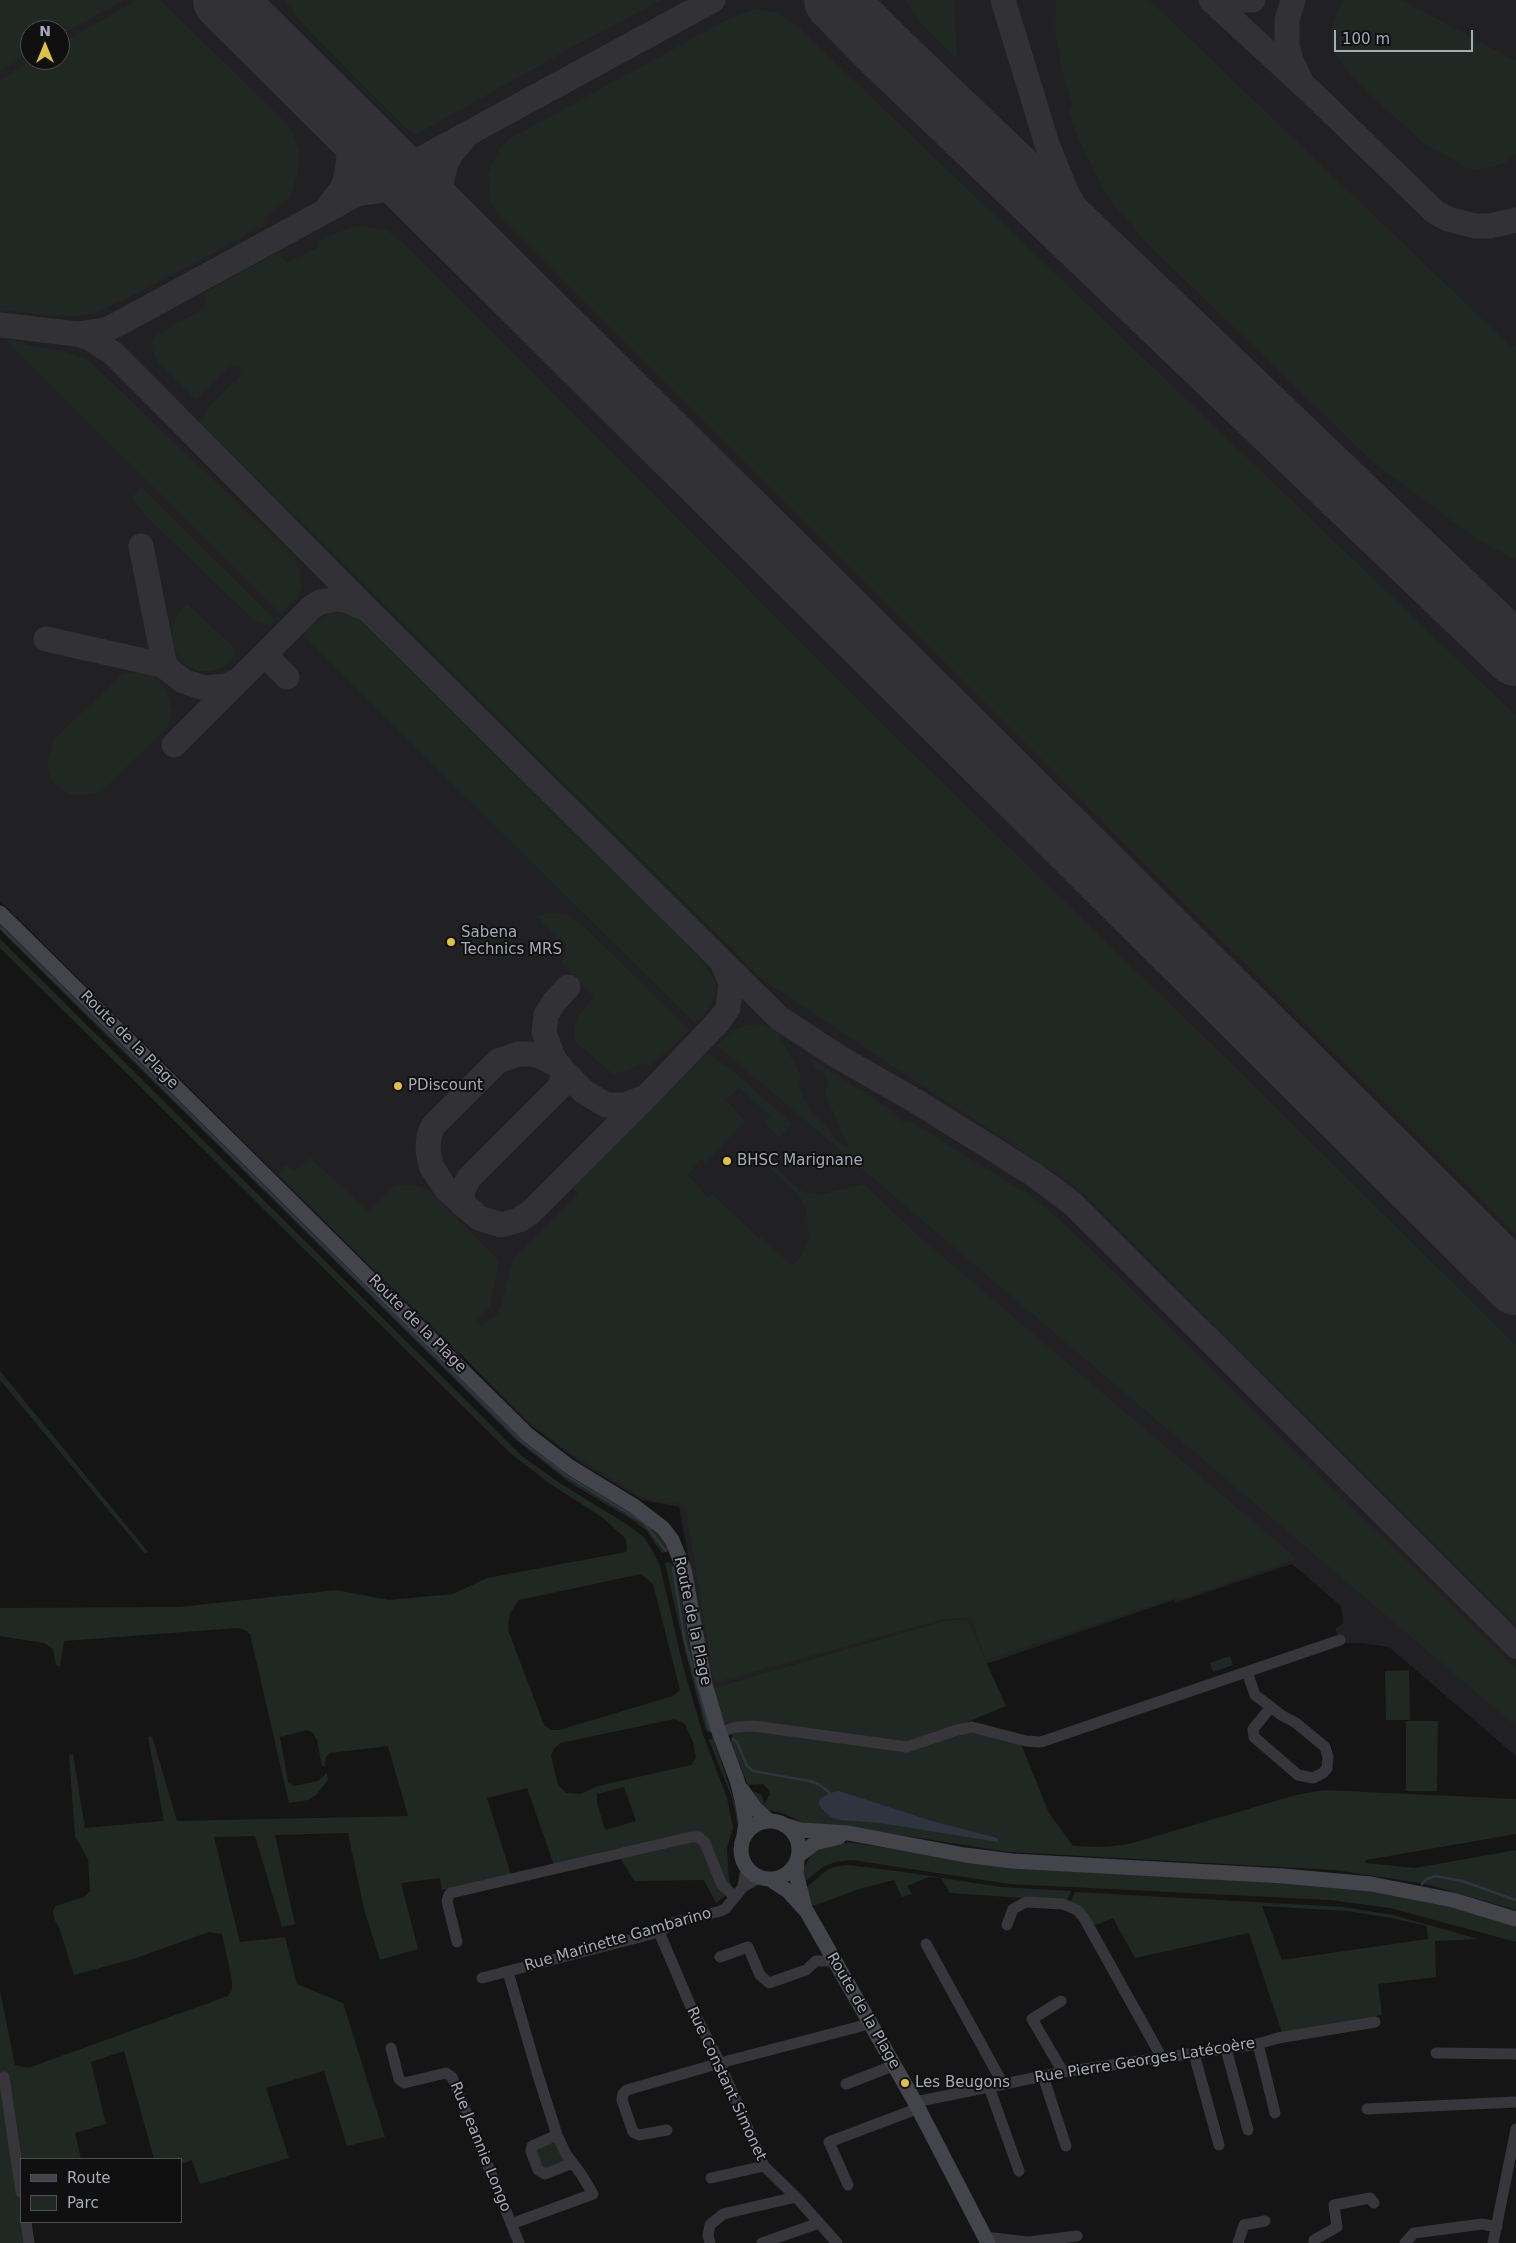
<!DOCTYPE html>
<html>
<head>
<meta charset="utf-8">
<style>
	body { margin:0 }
	#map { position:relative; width:1516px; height:2243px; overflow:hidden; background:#151516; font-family:"DejaVu Sans",sans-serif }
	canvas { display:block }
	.legend { position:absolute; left:20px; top:2158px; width:162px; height:65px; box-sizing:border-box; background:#101011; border:1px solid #4d4e53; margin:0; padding:6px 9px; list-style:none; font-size:15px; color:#a8aab5 }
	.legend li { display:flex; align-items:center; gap:10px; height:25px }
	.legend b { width:25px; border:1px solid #4d4e53 }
	.north { position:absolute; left:20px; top:20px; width:50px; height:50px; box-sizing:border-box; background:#101011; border:1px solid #4d4e53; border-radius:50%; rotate:0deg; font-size:14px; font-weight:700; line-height:20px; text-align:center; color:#a8aab5 }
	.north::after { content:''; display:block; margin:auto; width:18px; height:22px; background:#e0c243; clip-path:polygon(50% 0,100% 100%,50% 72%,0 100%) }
	.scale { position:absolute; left:1334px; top:30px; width:139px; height:22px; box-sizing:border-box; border:2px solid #a8aab5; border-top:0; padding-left:6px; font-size:15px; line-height:18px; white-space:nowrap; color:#a8aab5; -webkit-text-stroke:4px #101011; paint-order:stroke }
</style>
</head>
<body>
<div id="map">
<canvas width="1516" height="2243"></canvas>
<ul class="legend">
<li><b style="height:6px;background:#44454b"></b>Route</li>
<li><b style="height:14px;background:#212823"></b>Parc</li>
</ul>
<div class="north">N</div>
<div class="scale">100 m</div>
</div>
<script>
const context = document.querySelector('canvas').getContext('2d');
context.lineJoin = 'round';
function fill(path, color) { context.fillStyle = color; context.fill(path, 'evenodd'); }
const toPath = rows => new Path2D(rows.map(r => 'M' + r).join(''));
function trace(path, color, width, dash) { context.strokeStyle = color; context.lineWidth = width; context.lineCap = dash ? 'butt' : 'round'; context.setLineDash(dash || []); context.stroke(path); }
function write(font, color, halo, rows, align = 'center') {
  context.font = font + ' "DejaVu Sans",sans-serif'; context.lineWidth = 4; context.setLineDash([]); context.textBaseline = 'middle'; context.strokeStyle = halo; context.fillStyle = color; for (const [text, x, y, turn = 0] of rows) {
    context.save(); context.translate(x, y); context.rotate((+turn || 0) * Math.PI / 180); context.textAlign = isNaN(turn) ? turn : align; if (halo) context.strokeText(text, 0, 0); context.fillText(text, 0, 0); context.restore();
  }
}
const built = toPath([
	[0,0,1516,0,1516,1756,1389,1647,1361,1643,1341,1643,1335,1629,1343,1623,1341,1606,1292,1564,1175,1603,1174,1600,986,1664,967,1619,943,1621,713,1688,679,1507,642,1500,582,1464,529,1424,469,1363,473,1359,465,1351,460,1356,432,1328,0,901],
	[30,30,60,30,60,60,30,60]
]);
const green = toPath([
	[0,0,124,0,60,35,60,30,30,30,30,53,0,71],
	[137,0,160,0,288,125,299,150,298,171,291,196,264,218,265,225,154,285,96,313,71,317,0,310,0,80,33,60,60,60,60,44],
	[285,0,661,0,569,49,417,134,407,129,299,20],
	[905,0,954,0,957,59,921,23],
	[1056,0,1149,0,1512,348,1516,344,1516,560,1478,540,1373,462,1146,242,1107,196,1077,136,1068,110,1073,106,1062,70,1055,29],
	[1345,0,1401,0,1516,61,1516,154,1502,164,1477,170,1467,168,1424,143,1369,94,1349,73,1337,57,1332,44,1332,29,1338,10],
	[756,9,780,14,797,26,1516,716,1516,1234,497,214,490,197,488,183,489,172,501,147,511,138,730,18],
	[363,226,388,231,402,242,886,728,1245,1077,1516,1346,1516,1625,1078,1188,766,982,200,422,209,406,233,383,236,382,243,372,242,368,237,365,229,367,196,399,157,361,153,351,153,343,157,335,204,308,206,300,204,293,279,252,286,263,319,247,317,241,352,227],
	[5,339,25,342,26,345,63,351,87,359,295,558,300,572,302,585,298,597,281,614],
	[142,488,275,620,269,625,254,620,149,519,131,498],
	[187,604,230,644,235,651,235,657,224,667,210,671,197,671,183,662,175,651,171,638,172,626,181,610],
	[329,613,343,613,356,617,700,959,715,981,716,989,709,1009,695,1023,303,636,309,627],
	[140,672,154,676,163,685,172,710,168,726,101,792,79,796,68,793,59,787,51,780,47,764,53,740,123,674],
	[551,913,566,914,582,925,689,1030,650,1066,639,1065,622,1073,613,1074,577,1043,574,1037,576,1019,594,997,561,962,567,956,565,952,566,945,536,916],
	[0,920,592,1489,644,1521,658,1534,668,1547,668,1551,662,1553,647,1531,631,1519,569,1482,516,1440,0,930],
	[0,939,522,1456,561,1484,628,1525,644,1537,654,1553,660,1566,683,1666,703,1735,727,1798,733,1827,727,1848,729,1881,733,1889,716,1903,704,1880,634,1881,615,1849,554,1865,527,1788,487,1798,511,1875,442,1890,440,1878,401,1883,418,1949,380,1960,364,1909,348,1833,275,1835,295,1924,282,1927,255,1836,214,1837,240,1942,285,1937,297,1984,343,2003,385,2137,347,2146,324,2071,266,2088,289,2158,200,2184,192,2160,181,2164,181,2159,154,2159,124,2051,91,2062,106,2124,75,2133,81,2159,21,2159,21,2222,32,2243,0,2243,0,1991,15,2065,28,2068,228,1996,232,1990,232,1980,222,1934,209,1932,133,1959,74,1975,60,1930,54,1918,53,1910,56,1906,84,1897,90,1891,88,1859,75,1836,69,1755,73,1754,85,1828,164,1821,148,1737,152,1736,177,1821,408,1816,388,1746,330,1753,326,1757,325,1766,322,1766,317,1740,313,1733,307,1730,280,1737,288,1782,294,1786,318,1781,327,1773,328,1780,316,1795,308,1800,289,1803,250,1634,245,1630,237,1628,64,1641,60,1667,56,1665,53,1649,44,1643,0,1636,0,1608,180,1607,336,1590,389,1600,453,1594,487,1578,626,1552,627,1547,625,1538,603,1518,549,1483,510,1453,0,948],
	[641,1574,653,1584,680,1690,673,1696,559,1730,551,1730,544,1725,508,1630,510,1613,519,1600],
	[675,1719,685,1724,693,1742,696,1758,691,1765,598,1786,581,1794,566,1793,558,1785,551,1756,553,1750,560,1743],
	[624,1787,636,1821,605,1830,597,1803,597,1794],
	[761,1024,777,1031,801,1076,799,1084,800,1091,813,1114,822,1122,839,1143,849,1148,825,1092,828,1082,826,1076,823,1071,816,1069,811,1058,891,1110,904,1123,911,1122,1037,1200,1081,1240,1516,1669,1516,1726,717,1045,735,1029,748,1025],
	[708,1053,733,1071,791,1123,779,1137,765,1123,770,1116,739,1087,726,1100,745,1121,705,1163,701,1158,688,1175,707,1198,712,1194,759,1239,761,1237,792,1266,800,1258,806,1246,809,1234,806,1209,797,1193,770,1168,773,1166,803,1192,820,1195,864,1184,917,1235,1297,1559,1181,1599,1177,1597,986,1660,971,1617,942,1619,720,1681,714,1679,685,1505,643,1498,562,1448,529,1421,278,1174,285,1165,295,1171,310,1158,369,1212,395,1186,412,1185,427,1189,499,1261,490,1307,476,1318,480,1327,498,1315,513,1260,578,1194,573,1188],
	[0,1371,148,1552,145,1554,0,1380],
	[669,1562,676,1568,689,1642,714,1730,709,1732,706,1731,685,1651,665,1563],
	[967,1619,1006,1706,918,1742,902,1743,753,1722,724,1724,713,1688,943,1621],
	[1230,1656,1233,1665,1213,1672,1210,1663],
	[1409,1670,1410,1720,1386,1720,1385,1671],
	[1406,1721,1438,1721,1437,1791,1406,1791],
	[748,1730,900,1751,971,1731,1021,1744,1049,1813,1073,1846,1103,1847,1129,1844,1296,1795,1324,1790,1516,1799,1516,1834,1366,1860,1365,1863,1415,1868,1516,1850,1516,1910,1426,1884,1335,1870,1009,1852,881,1832,806,1824,783,1813,768,1810,759,1801,753,1791,762,1795,764,1804,770,1794,768,1789,763,1784,748,1785,731,1743,732,1735,737,1732],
	[713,1738,733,1797,740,1824,738,1827,732,1798,709,1740],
	[843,1843,855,1843,999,1866,1359,1888,1454,1907,1516,1925,1516,1942,1390,1908,1330,1900,1010,1884,852,1860,835,1862,823,1867,804,1882,803,1876,804,1868,811,1855,818,1849],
	[848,1865,904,1872,1001,1887,1071,1891,1067,1901,950,1893,941,1878,929,1877,907,1886,912,1894,902,1897,894,1880,862,1888,813,1906,806,1888,827,1870,834,1867],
	[1075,1892,1343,1907,1393,1915,1478,1939,1435,1941,1436,1977,1378,1984,1382,2015,1282,2033,1249,1933,1135,1958,1113,1918,1091,1927,1071,1901],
	[1262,1906,1347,1911,1391,1918,1427,1926,1428,1939,1282,1960],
	[555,2139,564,2160,563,2163,544,2171,534,2147]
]);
const water = toPath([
	[839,1791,932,1821,997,1838,999,1842,880,1823,839,1820,831,1817,821,1808,819,1802,821,1798,830,1793]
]);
const stream = toPath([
	[0,927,522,1442,565,1475,644,1523,666,1551],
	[673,1568,685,1641,709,1729,711,1731],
	[733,1739,737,1742,747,1766,753,1771,810,1781,820,1785,831,1794],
	[1422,1884,1427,1879,1435,1876,1462,1881,1516,1900]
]);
const taxiway = toPath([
	[239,0,251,26],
	[834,0,849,14],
	[856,0,865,22,882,48],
	[1003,0,1047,144,1065,189,1085,226,1098,244,1142,294],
	[1211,0,1312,93,1435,212,1448,219,1475,226,1490,226,1516,220],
	[1236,0,1253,0],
	[1293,0,1287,20,1287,46,1291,60,1300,79],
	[323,98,338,118,343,127,349,157,346,178,342,189,328,207],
	[361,193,385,190,406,194,442,216],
	[455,229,445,214,441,184,446,163,451,154,466,136],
	[0,325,77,334,89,338,113,353,367,609,779,1018,837,1056,914,1100,1033,1174,1073,1204,1516,1646],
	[77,334,105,330,118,324,713,0],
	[141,546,164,662,169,670,183,681,204,688,227,686,239,680],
	[46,639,135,659,162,665,169,670],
	[265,655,287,677],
	[174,745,312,607,320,602,338,599,348,601,364,608],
	[568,987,554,1002,546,1015,544,1032,552,1055,558,1065,583,1091,606,1105,625,1105,645,1097],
	[558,1065,540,1056,529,1054,518,1054,498,1061,433,1126,429,1136,428,1150,431,1166,446,1189,479,1218,501,1225,519,1220,531,1212,648,1095,719,1021,728,1008,731,983,723,964],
	[463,1205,462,1191,469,1178,560,1087,563,1076,560,1066]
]);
const runway = toPath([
	[224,0,1516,1284],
	[835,0,882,48,1516,655]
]);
const street = toPath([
	[1247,1672,1255,1695,1271,1707,1281,1715,1296,1723,1325,1747,1328,1757,1327,1768,1323,1773,1313,1778,1298,1775,1254,1737,1253,1729,1271,1707],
	[719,1732,737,1727,754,1726,907,1747,957,1730,972,1727,1026,1741,1041,1742,1340,1640],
	[746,1868,743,1887,759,1878],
	[1007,1925,1013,1909,1026,1902,1063,1904,1077,1910,1084,1918,1162,2058],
	[659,1932,691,2007,717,2057,764,2166,796,2197,837,2243],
	[457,1942,447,1901,449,1895,451,1893,691,1837,699,1837,705,1843,722,1885,735,1897],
	[926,1944,1003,2084],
	[720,1957,748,1947,760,1975,769,1983,806,1970,816,1961,828,1961,834,1959],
	[508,1972,537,2072,557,2135,566,2154,581,2174,593,2194,511,2224],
	[482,1978,659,1932,675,1922,721,1911,726,1908,743,1887],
	[1061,2001,1032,2019,1063,2072],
	[1258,2044,1275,2113],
	[391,2048,399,2079,404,2083,446,2073,452,2077,519,2243],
	[1226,2049,1248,2130],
	[1436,2053,1516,2054],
	[1194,2054,1219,2145],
	[1043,2076,1066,2146],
	[4,2077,21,2192],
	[846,2084,895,2065],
	[989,2087,1019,2171],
	[915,2102,1063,2072,1258,2044,1278,2038,1375,2022],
	[1367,2109,1516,2102],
	[667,2130,639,2135,633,2132,622,2100,623,2094,627,2090,720,2063,869,2024],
	[557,2135,532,2146,531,2151,538,2170,545,2174,573,2163],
	[711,2178,764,2166],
	[848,2185,829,2142,919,2108],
	[26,2222,29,2243],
	[985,2237,1028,2242,1077,2236],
	[710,2243,708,2235,710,2225,723,2214,796,2197],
	[762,2243,819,2223],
	[1238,2243,1244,2225,1265,2221],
	[1314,2243,1314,2240,1337,2227,1334,2205,1370,2198,1374,2203],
	[1405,2243,1414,2233,1422,2232,1482,2224,1497,2227],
	[1493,2243,1516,2129]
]);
const secondary = toPath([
	[0,913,528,1435,570,1467,634,1506,663,1528,672,1540,684,1569,705,1684,719,1732,737,1780,742,1800,746,1823,744,1835],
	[742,1790,755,1808,769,1821],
	'741 1850a29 29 0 1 1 58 0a29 29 0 1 1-58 0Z',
	[784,1825,801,1830,848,1833,965,1855,1012,1861,1284,1876,1371,1884,1453,1900,1516,1919],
	[799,1855,815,1843,839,1837],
	[797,1862,796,1874,805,1908],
	[771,1880,788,1891,807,1912,915,2102,988,2243]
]);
const markers = [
	[451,942,5,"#e0c243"],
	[398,1086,5,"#e0c243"],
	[727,1161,5,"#e0c243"],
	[905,2083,5,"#e0c243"]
];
const poiNames = [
	["Sabena",461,933],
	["Technics MRS",461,950],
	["PDiscount",408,1086],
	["BHSC Marignane",737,1161],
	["Les Beugons",915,2083]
];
const streetNames = [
	["Route de la Plage",129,1040,45],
	["Route de la Plage",417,1324,45],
	["Route de la Plage",692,1621,78],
	["Rue Marinette Gambarino",618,1940,-16],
	["Route de la Plage",863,2011,60],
	["Rue Pierre Georges Latécoère",1145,2061,-9],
	["Rue Constant Simonet",726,2084,65],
	["Rue Jeannie Longo",480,2147,68]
];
fill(built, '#212123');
fill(green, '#212823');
fill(water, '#2f353e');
trace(stream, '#2f353e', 2.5);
trace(taxiway, '#323236', 25);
trace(runway, '#323236', 62);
trace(street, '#36363b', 11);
trace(secondary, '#44454b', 15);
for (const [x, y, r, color] of markers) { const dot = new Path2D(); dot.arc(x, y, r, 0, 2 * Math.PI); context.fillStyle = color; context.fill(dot); trace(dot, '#101011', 2); }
write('15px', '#a8aab5', '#101011', poiNames, 'left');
write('15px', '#a8aab5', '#101011', streetNames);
</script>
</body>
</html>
